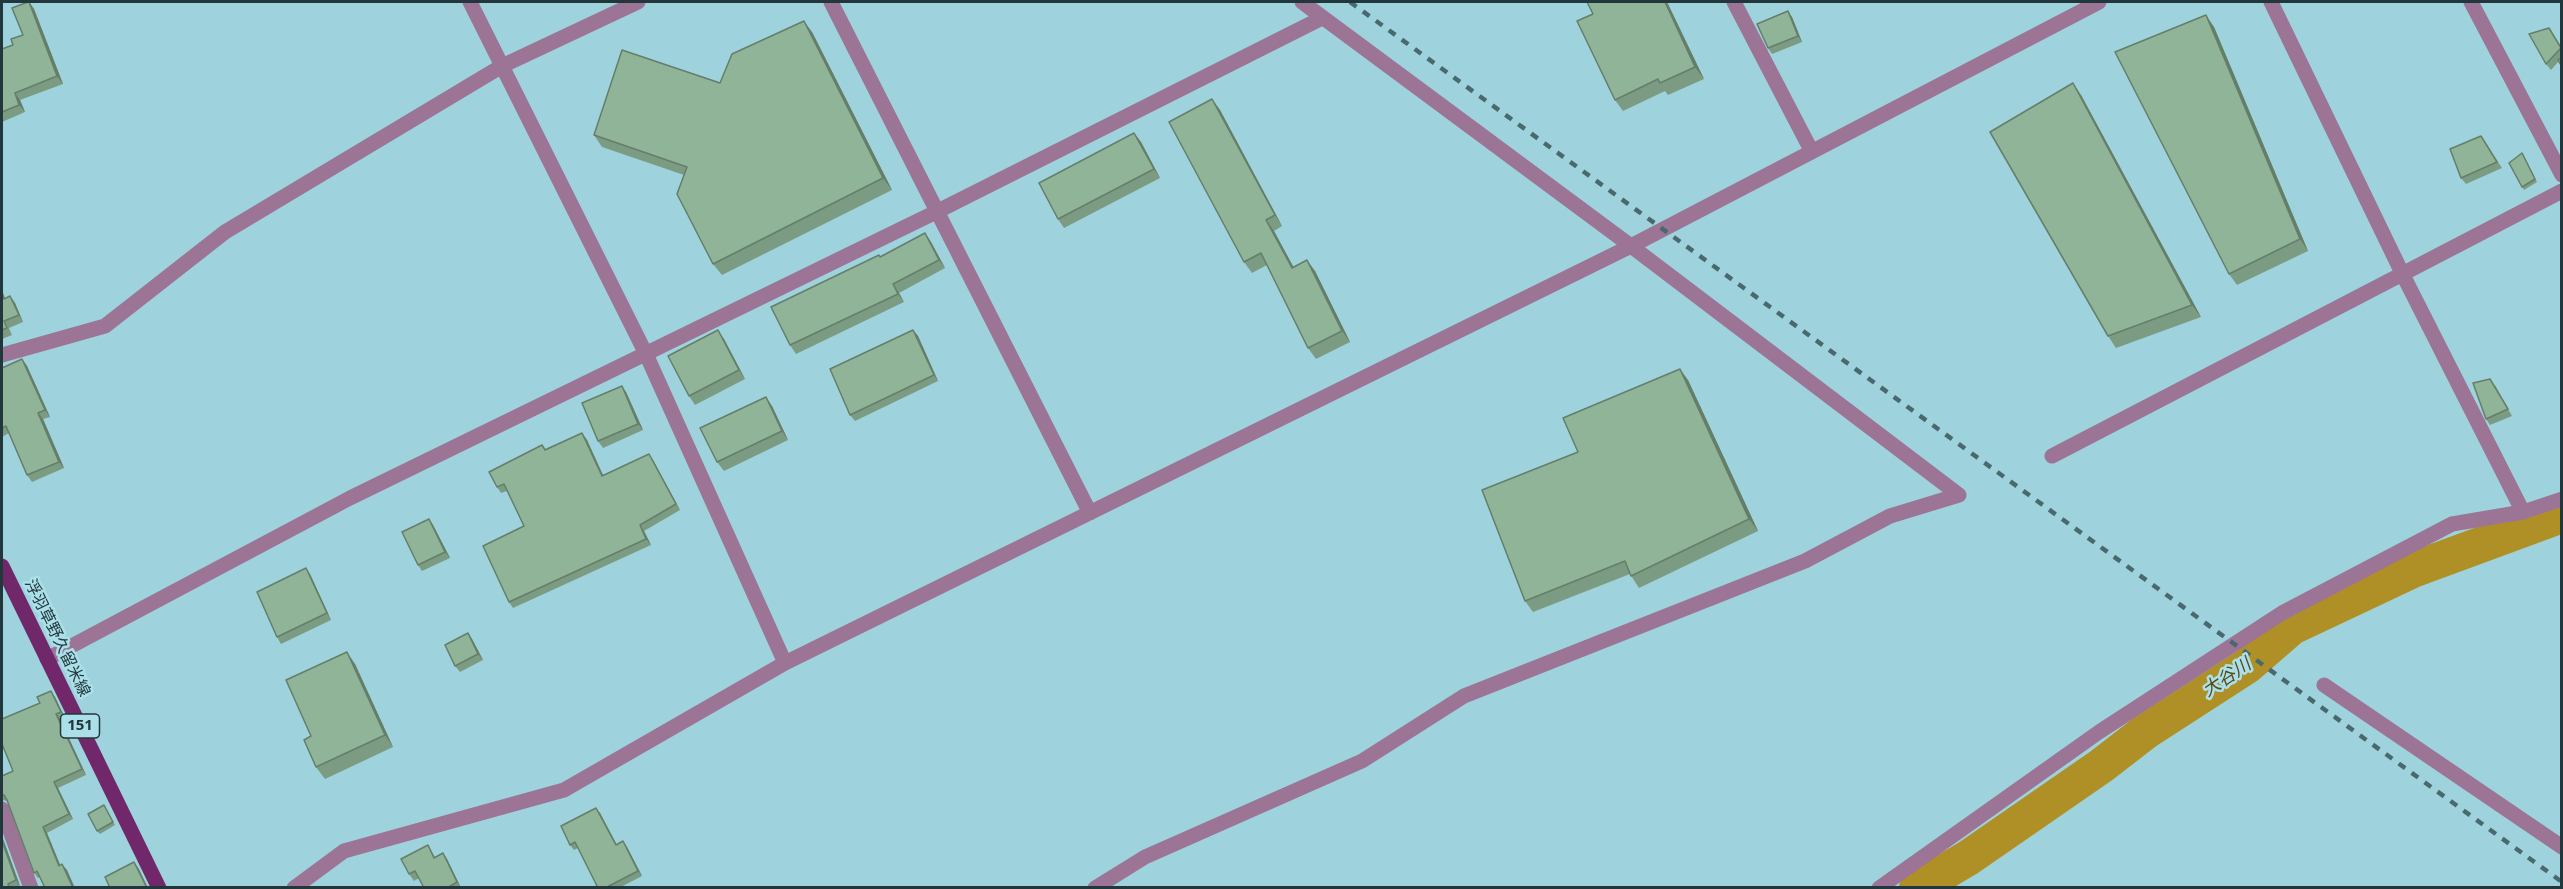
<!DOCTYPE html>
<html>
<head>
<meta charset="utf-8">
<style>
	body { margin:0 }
	#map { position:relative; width:2563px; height:889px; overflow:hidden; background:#9ed3dd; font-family:"Open Sans",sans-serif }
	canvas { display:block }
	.frame { position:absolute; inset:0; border:3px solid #22373b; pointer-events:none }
</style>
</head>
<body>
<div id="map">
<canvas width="2563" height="889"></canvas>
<div class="frame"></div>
</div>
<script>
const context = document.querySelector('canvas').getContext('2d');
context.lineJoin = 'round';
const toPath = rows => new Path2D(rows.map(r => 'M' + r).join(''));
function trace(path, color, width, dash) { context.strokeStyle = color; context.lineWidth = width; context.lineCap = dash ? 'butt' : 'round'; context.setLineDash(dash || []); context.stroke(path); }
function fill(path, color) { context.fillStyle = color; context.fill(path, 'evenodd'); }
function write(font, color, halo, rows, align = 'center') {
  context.font = font + ' "Open Sans","Noto Sans JP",sans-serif'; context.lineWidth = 5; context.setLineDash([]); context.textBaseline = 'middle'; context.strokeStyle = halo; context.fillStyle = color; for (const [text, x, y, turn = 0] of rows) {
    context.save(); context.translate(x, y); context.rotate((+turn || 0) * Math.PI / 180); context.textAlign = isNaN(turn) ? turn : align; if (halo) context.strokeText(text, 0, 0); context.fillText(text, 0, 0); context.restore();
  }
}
const river = toPath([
	[1917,888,1968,858,2101,766,2145,732,2247,666,2292,627,2415,569,2562,515]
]);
const minor = toPath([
	[470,2,646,354,785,663],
	[831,2,1090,513],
	[1302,2,1631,246,1959,495],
	[1734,2,1811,150],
	[2271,2,2403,275,2523,512],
	[2471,2,2562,175],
	[2,355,105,326,225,232,502,66,638,2],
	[2052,456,2562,191],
	[47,659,350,498,936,212,1322,18],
	[2324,685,2562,847],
	[2,809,31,888],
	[294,888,344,851,564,790,785,663,1631,246,2099,2],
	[1095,888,1145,857,1362,761,1464,696,1805,561,1890,516,1959,495],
	[1879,888,2099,732,2282,613,2452,524,2523,512,2562,499]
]);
const major = toPath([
	[2,566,159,888]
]);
const rail = toPath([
	[1350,2,2562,882]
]);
const wall = toPath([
	[29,2,34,9,63,84,20,100,25,112,2,122,2,49,13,45,23,35],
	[1587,2,1667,2,1704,79,1668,95,1665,91,1623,111,1615,100,1593,14],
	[1792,17,1802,42,1772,54,1768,48],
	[2214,27,2308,251,2237,285,2229,274],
	[2549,28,2562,48,2562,67,2559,61,2551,70,2546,64],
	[812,32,892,190,722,275,713,264,684,175,602,147,594,135,720,83],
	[2081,95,2201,317,2116,348,2108,336],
	[1212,99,1220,110,1282,226,1274,231,1293,267,1315,271,1350,342,1316,359,1308,348,1267,265,1252,273,1244,262],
	[1134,133,1141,142,1160,178,1064,228,1058,219],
	[2481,136,2502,168,2466,184,2461,178],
	[2524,156,2537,182,2524,190,2522,187],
	[925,233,931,242,945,268,899,293,904,302,796,354,790,345,880,257],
	[2,289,5,298,10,296,15,303,23,322,9,328,12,335,2,339],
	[913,330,918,336,938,381,855,421,850,415],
	[724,339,745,379,695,405,689,396],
	[22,359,27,366,50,417,43,419,64,468,32,482,27,475,9,433,2,437,2,368],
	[1688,380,1758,531,1639,588,1630,574,1533,612,1525,601,1578,452],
	[2495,385,2512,416,2490,425,2486,419],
	[626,392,643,430,603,448,598,441],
	[772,406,788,440,724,471,717,462],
	[582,433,587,440,603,475,653,460,680,510,644,531,651,545,513,608,509,602,524,526,507,491,501,493,497,487,542,445,545,449],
	[429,519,433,525,450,558,422,571,418,565],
	[310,574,331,620,281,644,277,637],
	[468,633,472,639,483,660,460,672,455,666],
	[355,664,393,747,325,779,316,767,311,736],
	[55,697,65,718,60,719,86,775,58,788,73,819,47,833,60,865,67,870,38,878,34,873,8,801,2,800,2,776,13,771],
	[106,809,115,825,100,834,97,831],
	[600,813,617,845,623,841,627,847,642,876,619,888,598,888,578,848,574,850,570,845],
	[2,836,20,886,18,888,2,888],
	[428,845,435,857,443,853,447,859,461,888,424,888,419,878,414,881,409,874]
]);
const shadedWall = toPath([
	[29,2,34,9,63,84,57,76],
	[1665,2,1667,2,1704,79,1695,67],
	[1788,11,1792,17,1802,42,1798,36],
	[2206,15,2214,27,2308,251,2300,239],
	[804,21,812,32,892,190,883,178],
	[2073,83,2081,95,2201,317,2192,305],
	[15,93,20,100,25,112,19,105],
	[1212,99,1220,110,1282,226,1275,215],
	[1134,133,1141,142,1160,178,1154,169],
	[1266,220,1274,231,1300,279,1292,268],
	[925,233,931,242,945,268,939,260],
	[1307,260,1315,271,1350,342,1342,331],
	[893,284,899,293,904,302,898,294],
	[10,296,15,303,23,322,19,315],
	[718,330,724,339,745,379,739,370],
	[913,330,918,336,938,381,934,375],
	[22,359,27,366,50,417,45,410],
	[1680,369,1688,380,1758,531,1749,519],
	[622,386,626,392,643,430,638,424],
	[766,397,772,406,788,440,782,431],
	[38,413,43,419,64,468,59,462],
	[582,433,587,440,606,482,602,476],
	[649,454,653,460,680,510,676,504],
	[429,519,433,525,450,558,445,552],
	[640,525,644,531,651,545,646,539],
	[306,568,310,574,331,620,327,613],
	[468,633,472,639,483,660,478,654],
	[347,652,355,664,393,747,385,735],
	[51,691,55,697,65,718,61,712],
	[56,714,60,719,86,775,82,769],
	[54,782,58,788,73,819,69,814],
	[596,808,600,813,620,851,616,845],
	[43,827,47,833,63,872,59,866],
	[2,836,20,886,16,880,2,841],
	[623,841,627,847,642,876,638,871],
	[443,853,447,859,461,888,457,882],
	[134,862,139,869,148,888,147,888],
	[62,864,67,870,75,888,73,888]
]);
const building = toPath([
	[28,2,29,2,57,76,15,93,19,105,2,112,2,49,13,45,11,39,23,35,12,8,28,2],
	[1587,2,1665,2,1695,67,1660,83,1658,79,1615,100,1577,21,1593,14,1587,2],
	[1788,11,1798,36,1768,48,1757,24,1788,11],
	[2206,15,2300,239,2229,274,2115,52,2206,15],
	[804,21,883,178,713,264,677,194,687,167,594,135,622,50,720,83,732,54,804,21],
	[2549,28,2561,48,2546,64,2529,34,2549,28],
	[2562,58,2562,67,2558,60,2562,58],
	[2073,83,2192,305,2108,336,1990,132,2073,83],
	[1212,99,1275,215,1266,220,1292,268,1307,260,1342,331,1308,348,1261,253,1244,262,1169,122,1212,99],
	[1134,133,1154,169,1058,219,1039,183,1134,133],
	[2481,136,2497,162,2461,178,2450,149,2481,136],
	[2522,153,2535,179,2522,187,2509,163,2522,153],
	[925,233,939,260,893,284,898,294,790,345,771,307,879,255,880,257,925,233],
	[2,293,4,299,10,296,19,315,4,321,7,328,2,330,2,293],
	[718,330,739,370,689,396,668,356,718,330],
	[913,330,934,375,850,415,830,369,913,330],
	[22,359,45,410,38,413,59,462,27,475,6,426,2,428,2,368,22,359],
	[1680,369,1749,519,1631,576,1625,561,1525,601,1482,490,1578,452,1563,418,1680,369],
	[2490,379,2508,409,2486,419,2473,383,2490,379],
	[622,386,638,424,598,441,582,403,622,386],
	[766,397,782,431,717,462,700,428,766,397],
	[582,433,602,476,649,454,676,504,640,525,646,539,509,602,483,546,524,526,504,484,497,487,489,472,542,445,545,450,582,433],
	[429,519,445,552,418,565,402,532,429,519],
	[306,568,327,613,277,637,257,592,306,568],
	[468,633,478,654,455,666,445,645,468,633],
	[347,652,385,735,316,767,304,740,311,736,286,680,347,652],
	[51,691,61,712,56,714,82,769,54,782,69,814,43,827,59,866,62,864,73,888,45,888,37,871,34,873,7,800,4,795,2,795,2,776,13,771,2,744,2,719,40,703,37,697,51,691],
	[104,805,113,822,97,831,88,814,104,805],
	[596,808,616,845,623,841,638,871,605,888,598,888,575,842,570,845,561,826,596,808],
	[2,841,16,880,8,884,9,888,2,888,2,841],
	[428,845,434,858,443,853,457,882,447,888,424,888,415,871,409,874,401,859,428,845],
	[134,862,147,888,110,888,105,877,134,862]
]);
const shields = [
	[80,726,39]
];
const shieldNames = [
	["151",80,726]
];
const streetNames = [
	["浮羽草野久留米線",57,638,64]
];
const waterNames = [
	["大谷川",2227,678,-34]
];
trace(river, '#af9026', 36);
trace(minor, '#9c7496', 15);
trace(major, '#70286a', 15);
trace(rail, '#4a696f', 4.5, [8, 8]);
fill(wall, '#7c9b83');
fill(shadedWall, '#657e6a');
fill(building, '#90b498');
trace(building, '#657e6a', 1.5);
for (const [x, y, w] of shields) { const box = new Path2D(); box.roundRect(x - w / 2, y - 12, w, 24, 4.5); context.fillStyle = '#abe0ea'; context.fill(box); trace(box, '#22373b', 1.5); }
write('bold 15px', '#22373b', null, shieldNames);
write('16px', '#22373b', '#abe0ea', streetNames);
write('italic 18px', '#594812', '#abe0ea', waterNames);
</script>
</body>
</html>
